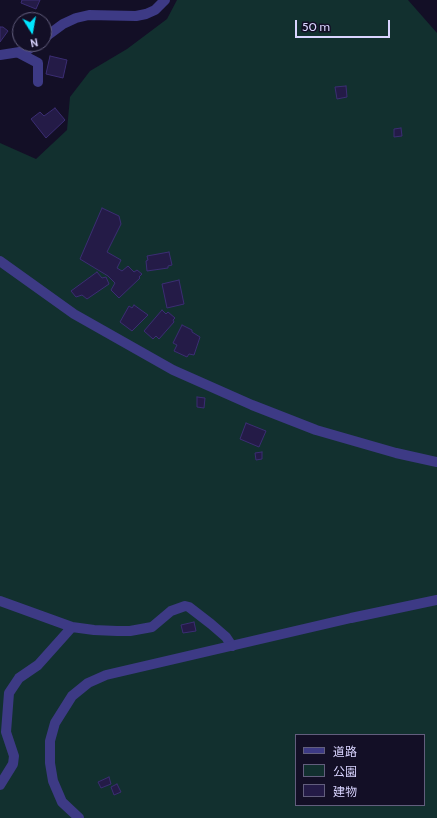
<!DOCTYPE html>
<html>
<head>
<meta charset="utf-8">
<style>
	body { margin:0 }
	#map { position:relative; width:437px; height:818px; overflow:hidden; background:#130f26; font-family:Cabin,"Noto Sans JP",sans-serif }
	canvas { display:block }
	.legend { position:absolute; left:295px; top:734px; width:130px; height:72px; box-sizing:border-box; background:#130f26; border:1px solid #625e7d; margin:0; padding:5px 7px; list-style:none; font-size:12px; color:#d9d4ff }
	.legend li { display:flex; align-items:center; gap:8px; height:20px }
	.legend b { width:20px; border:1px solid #625e7d }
	.north { position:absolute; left:12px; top:12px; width:40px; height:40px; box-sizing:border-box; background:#130f26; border:1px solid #625e7d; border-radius:50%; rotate:169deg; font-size:11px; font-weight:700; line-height:16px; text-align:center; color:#d9d4ff }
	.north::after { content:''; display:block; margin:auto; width:14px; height:18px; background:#00e5ff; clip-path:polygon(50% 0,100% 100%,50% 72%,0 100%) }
	.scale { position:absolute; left:295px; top:20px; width:95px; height:18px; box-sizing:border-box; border:2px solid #d9d4ff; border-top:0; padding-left:5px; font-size:12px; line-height:14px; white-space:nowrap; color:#d9d4ff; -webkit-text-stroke:3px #130f26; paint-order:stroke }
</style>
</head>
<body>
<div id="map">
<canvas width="437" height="818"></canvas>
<ul class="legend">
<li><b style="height:5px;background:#3d3a85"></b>道路</li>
<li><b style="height:11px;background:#12302f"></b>公園</li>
<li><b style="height:11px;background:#241b47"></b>建物</li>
</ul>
<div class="north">N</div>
<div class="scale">50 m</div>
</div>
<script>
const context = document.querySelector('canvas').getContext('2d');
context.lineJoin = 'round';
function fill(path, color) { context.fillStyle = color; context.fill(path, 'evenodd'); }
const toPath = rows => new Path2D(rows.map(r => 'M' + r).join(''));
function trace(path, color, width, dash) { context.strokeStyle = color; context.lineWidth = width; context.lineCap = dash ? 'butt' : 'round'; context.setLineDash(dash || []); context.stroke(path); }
const green = toPath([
	[177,0,408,0,437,33,437,818,0,818,0,143,36,159,67,130,70,97,90,71,127,49,167,19],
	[296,735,424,735,424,805,296,805]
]);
const building = toPath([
	[22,0,40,0,36,9,21,3,22,0],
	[0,27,3,27,8,31,0,42,0,27],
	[50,56,67,60,63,78,46,74,50,56],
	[346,86,347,97,337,99,335,87,346,86],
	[55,108,65,120,46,138,31,119,40,112,44,116,55,108],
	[401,128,402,136,394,137,394,129,401,128],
	[102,208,119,216,121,224,107,252,121,260,117,268,122,271,128,266,134,272,137,270,142,274,139,277,140,278,119,298,111,290,115,283,108,276,80,259,102,208],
	[169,252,172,265,168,266,168,268,147,271,146,261,148,260,147,256,169,252],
	[97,272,102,278,106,277,109,284,87,299,82,295,76,297,71,291,97,272],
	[179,280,184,304,167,308,162,284,179,280],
	[134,305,148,315,132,331,120,322,129,306,132,308,134,305],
	[162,310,166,314,168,312,175,318,173,320,174,322,159,339,156,336,153,339,144,331,162,310],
	[182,325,192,330,192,332,200,337,194,355,189,354,187,357,174,351,177,345,173,343,182,325],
	[197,397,205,398,204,408,197,407,197,397],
	[246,423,266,431,259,447,240,439,246,423],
	[262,452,262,459,256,460,255,453,262,452],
	[194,622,196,631,183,633,181,625,194,622],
	[109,777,111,784,101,788,98,782,109,777],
	[117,784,121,792,114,795,111,787,117,784]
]);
const minor = toPath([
	[44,38,63,24,76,18,89,15,136,16,146,14,155,10,165,0],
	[19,53,38,63,38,82],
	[0,55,26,51,36,44],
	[0,601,72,627,94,630,117,631,130,631,152,627,171,611,185,606,189,607,211,624,226,637,232,646],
	[0,785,13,764,14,756,6,732,9,693,19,678,38,665,72,627]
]);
const tertiary = toPath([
	[0,261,74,314,173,370,252,405,316,430,396,453,437,462],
	[79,818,62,802,53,781,50,763,50,741,55,723,72,696,88,683,106,675,351,618,437,600]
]);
fill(green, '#12302f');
fill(building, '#241b47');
trace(building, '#3b2d73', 1);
trace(minor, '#3d3a85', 10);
trace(tertiary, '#3d3a85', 10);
</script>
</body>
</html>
